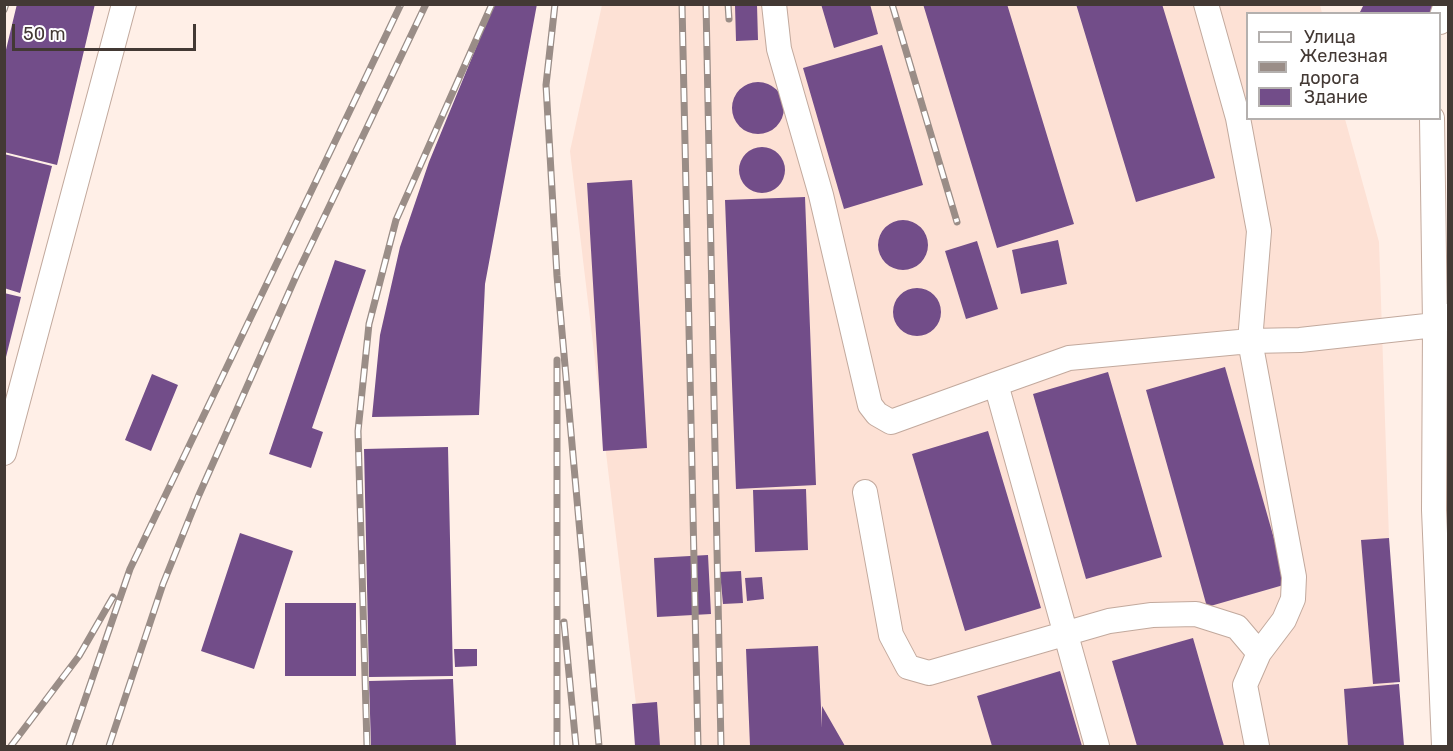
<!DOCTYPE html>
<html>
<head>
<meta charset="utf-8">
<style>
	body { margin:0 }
	#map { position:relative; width:1453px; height:751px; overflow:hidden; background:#ffefe7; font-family:Rubik,sans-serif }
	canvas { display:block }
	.frame { position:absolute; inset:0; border:6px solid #433934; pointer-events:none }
	.legend { position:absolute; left:1246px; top:12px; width:195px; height:108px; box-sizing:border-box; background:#fff; border:2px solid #b4b0ae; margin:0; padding:8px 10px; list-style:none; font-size:18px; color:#433934 }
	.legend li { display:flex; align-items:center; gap:12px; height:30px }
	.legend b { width:30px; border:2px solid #b4b0ae }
	.scale { position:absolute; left:12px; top:24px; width:184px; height:27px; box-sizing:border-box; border:3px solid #433934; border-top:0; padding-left:8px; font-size:18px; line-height:21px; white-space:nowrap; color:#433934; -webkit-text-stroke:4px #fff; paint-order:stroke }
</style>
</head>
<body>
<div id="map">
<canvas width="1453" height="751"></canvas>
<div class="frame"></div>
<ul class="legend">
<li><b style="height:8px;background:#fff"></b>Улица</li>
<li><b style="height:8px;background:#9a8d87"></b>Железная дорога</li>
<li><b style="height:16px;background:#724d89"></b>Здание</li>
</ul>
<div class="scale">50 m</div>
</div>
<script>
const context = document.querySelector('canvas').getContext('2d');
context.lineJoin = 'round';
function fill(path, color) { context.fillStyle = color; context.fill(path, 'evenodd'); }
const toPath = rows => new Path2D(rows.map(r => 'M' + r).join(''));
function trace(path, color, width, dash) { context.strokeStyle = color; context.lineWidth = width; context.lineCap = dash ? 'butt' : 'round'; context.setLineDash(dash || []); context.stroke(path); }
const built = toPath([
	[602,5,1320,5,1322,13,1248,14,1248,118,1345,119,1379,242,1396,746,641,746,570,151]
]);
const building = toPath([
	[17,4,95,4,57,165,4,152,4,58],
	[494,4,537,4,485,284,479,415,372,417,380,335,400,247,429,162],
	[821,4,870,4,878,34,834,48],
	[923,4,1007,4,1074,224,997,248],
	[1076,4,1162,4,1215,178,1136,202],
	[1364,4,1432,4,1435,5,1433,14,1359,14],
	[735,5,757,5,758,40,736,41],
	[882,45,923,185,844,209,803,68],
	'732 108a26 26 0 1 1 52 0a26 26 0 1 1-52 0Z',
	'739 170a23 23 0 1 1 46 0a23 23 0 1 1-46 0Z',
	[4,154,52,166,20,293,4,288],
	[632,180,647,448,603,451,587,183],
	[805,197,816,485,736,489,725,200],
	'878 245a25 25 0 1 1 50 0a25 25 0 1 1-50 0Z',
	[1058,240,1067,284,1021,294,1012,250],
	[977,241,998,309,966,319,945,251],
	[335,260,366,270,312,428,323,432,311,468,269,454],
	'893 312a24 24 0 1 1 48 0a24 24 0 1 1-48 0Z',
	[4,293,21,297,5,361,4,361],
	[1225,367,1287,584,1207,607,1146,390],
	[1108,372,1162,557,1086,579,1033,394],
	[152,374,178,385,151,451,125,440],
	[988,431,1041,608,965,631,912,454],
	[448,447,453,676,369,677,364,449],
	[806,489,808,550,755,552,753,490],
	[240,533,293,551,254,669,201,651],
	[1389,538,1400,682,1373,684,1361,540],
	[708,555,711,614,657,617,654,558],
	[741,571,743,603,723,604,720,572],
	[762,577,764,599,747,601,745,578],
	[285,603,356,603,356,676,285,676],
	[1193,638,1224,746,1137,746,1112,661],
	[818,646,822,728,822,706,845,746,750,746,746,649],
	[454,649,477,649,477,666,455,667],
	[1060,671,1082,746,992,746,977,696],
	[453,679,456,746,371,746,369,681],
	[1399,684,1404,746,1348,746,1344,689],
	[657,702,660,746,635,746,632,704]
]);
const minor = toPath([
	[774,4,779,49,821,195,870,405,877,414,891,422,996,384],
	[1440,22,1446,4],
	[1432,118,1435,325,1434,510,1444,746],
	[4,453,124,4],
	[865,492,891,635,908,667,929,673,1109,621,1152,615,1196,614,1237,627,1259,653],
	[1097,746,996,384,1069,358,1250,341,1259,231,1238,118,1206,4],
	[1257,746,1245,685,1259,653,1284,620,1293,599,1294,577,1250,341,1300,340,1435,325,1448,316]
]);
const rail = toPath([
	[555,4,546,85,557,276,599,746],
	[682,4,698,746],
	[706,4,721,746],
	[728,4,729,19],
	[892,4,957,222],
	[4,10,6,4],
	[564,622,576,746],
	[11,746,79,656,113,597],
	[69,746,130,569,401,4],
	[109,746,163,584,198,497,297,274,426,4],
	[367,746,358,431,369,324,396,220,492,4],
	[557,746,557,360]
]);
fill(built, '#fde1d5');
fill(building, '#724d89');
trace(minor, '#c2a99d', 26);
trace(minor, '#fff', 24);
trace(rail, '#9a8d87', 7);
trace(rail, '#fff', 4.5, [14]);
</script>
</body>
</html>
